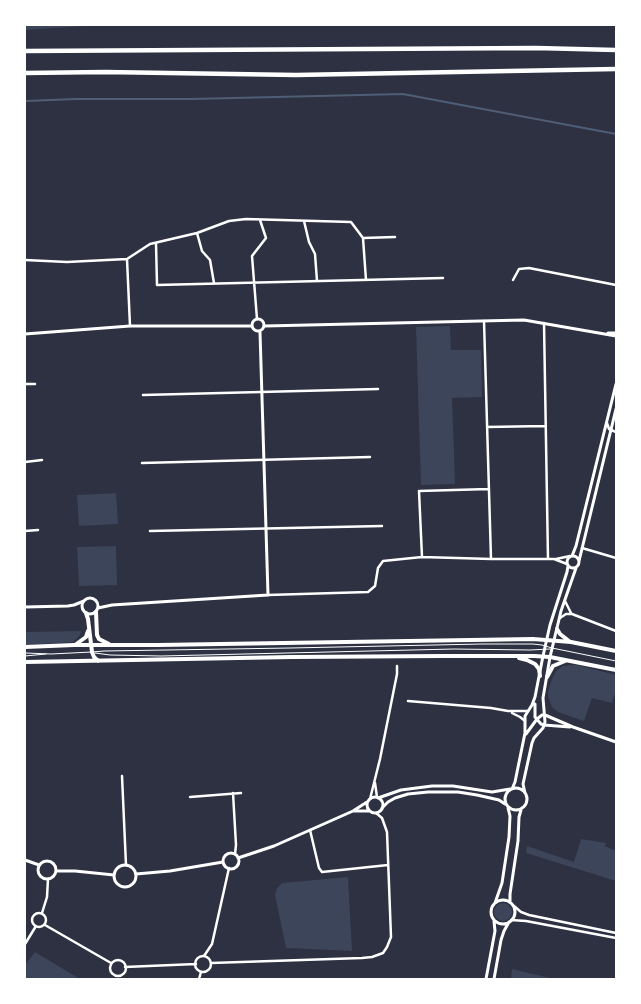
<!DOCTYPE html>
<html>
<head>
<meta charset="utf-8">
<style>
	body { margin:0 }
	#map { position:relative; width:641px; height:1004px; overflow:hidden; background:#2d3142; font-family:Cabin,sans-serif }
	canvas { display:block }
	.frame { position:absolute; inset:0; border:26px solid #fff; pointer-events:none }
</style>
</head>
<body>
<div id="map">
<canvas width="641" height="1004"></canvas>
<div class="frame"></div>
</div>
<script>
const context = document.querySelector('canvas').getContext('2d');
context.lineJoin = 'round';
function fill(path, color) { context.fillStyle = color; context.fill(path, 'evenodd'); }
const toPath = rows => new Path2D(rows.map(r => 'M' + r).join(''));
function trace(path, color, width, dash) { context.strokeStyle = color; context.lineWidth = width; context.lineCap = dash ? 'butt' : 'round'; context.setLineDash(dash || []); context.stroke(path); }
const green = toPath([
	[25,25,100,25,25,30],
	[450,326,451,350,481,350,482,397,452,398,455,484,421,485,416,327],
	[116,493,118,524,79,526,77,495],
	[116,546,117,585,79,586,77,547],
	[81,631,80,635,73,642,25,645,25,632],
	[572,665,577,665,616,675,616,690,612,703,592,698,584,721,558,712,552,707,548,697,548,691,552,679,556,671,563,666],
	[581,839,606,843,605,846,616,851,616,881,526,853,527,846,574,862],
	[348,877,352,951,286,948,275,895,277,888,282,883],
	'494 912a9 9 0 1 1 18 0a9 9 0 1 1-18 0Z',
	[35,952,80,979,25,979,25,965],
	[512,969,550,978,557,979,511,979]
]);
const stream = toPath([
	[25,101,76,99,191,99,403,94,616,134]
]);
const service = toPath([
	[25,653,51,654,92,652,104,651,290,648,482,644,533,644,542,645,552,648,616,661],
	[95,653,110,655,161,656,454,649,530,650,550,649],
	[25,656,46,654]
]);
const minor = toPath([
	[304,221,309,242,315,254,317,281],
	[197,233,202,251,210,260,214,283],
	[363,238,395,237],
	[156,243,157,285,443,278],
	[127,259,130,326],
	[25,260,67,262,127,259,150,244,197,233,229,221,246,219,351,222,363,238,366,280],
	[513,280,519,269,529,268,616,285],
	[257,319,252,256,266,238,260,220],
	[484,321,491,559],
	[544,323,548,559],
	[25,384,35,384],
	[143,395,378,389],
	[607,423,609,429,616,432],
	[487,427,545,426],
	[25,462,42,460],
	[142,463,370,457],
	[25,531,38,530],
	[150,531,382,526],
	[582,548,616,558],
	[422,557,419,491,489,489],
	[556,559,570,556],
	[268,595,368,592,375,586,378,568,383,561,422,557,491,559,554,559,567,564],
	[565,601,571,613],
	[560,618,566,614,572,614,616,631],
	[408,701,491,708,508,711,528,711],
	[512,713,520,717,525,721],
	[122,776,126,865],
	[375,783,377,797],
	[233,793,236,845,235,854],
	[190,797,241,793],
	[370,799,380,759,397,674,397,666],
	[310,830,319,868,322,872,388,865],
	[514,906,521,912,529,915,616,933],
	'32 920a7 7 0 1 1 14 0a7 7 0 1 1-14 0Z',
	[42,913,47,897,48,879],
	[511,920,526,921,616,938],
	[45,925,111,963],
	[25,944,36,926],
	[204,956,212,944,229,868],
	'195 964a8 8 0 1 1 16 0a8 8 0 1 1-16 0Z',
	'110 968a8 8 0 1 1 16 0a8 8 0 1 1-16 0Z',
	[211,963,362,958,372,957,383,953,387,947,391,937,387,832,382,818,376,813],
	[125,967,196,964],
	[199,979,201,972]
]);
const tertiary = toPath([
	'252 325a6 6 0 1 1 12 0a6 6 0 1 1-12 0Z',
	[265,326,524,320,616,336],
	[608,333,616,333],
	[25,334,130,326,252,326],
	'82 606a8 8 0 1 1 16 0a8 8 0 1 1-16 0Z',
	[25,607,68,606,74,605,84,601],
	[98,608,112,605,268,595,260,332],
	[535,704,535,717,541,724,544,725,570,727],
	[526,734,537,719,542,715,545,715,573,727,616,742],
	'505 799a11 11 0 1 1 22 0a11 11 0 1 1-22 0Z',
	[512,789,515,782,525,733,525,716,532,705,535,697,543,656],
	[525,793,523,784,532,743,534,738,543,728,545,722,543,698,550,657],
	'367 805a8 8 0 1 1 16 0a8 8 0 1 1-16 0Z',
	[378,798,401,790,432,786,453,786,492,792,510,789],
	[382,808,388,802,395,798,408,794,428,792,458,792,477,795,499,800,505,804],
	[354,811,370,811],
	'223 861a8 8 0 1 1 16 0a8 8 0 1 1-16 0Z',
	[238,858,274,846,353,811,367,802],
	[25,860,39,865],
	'38 870a9 9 0 1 1 18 0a9 9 0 1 1-18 0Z',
	'114 876a11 11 0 1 1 22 0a11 11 0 1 1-22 0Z',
	[56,871,75,871,114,875],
	[136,874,170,871,223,862],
	'491 912a12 12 0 1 1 24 0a12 12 0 1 1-24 0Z',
	[510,902,510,894,518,841,519,817,521,810],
	[495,903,502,883,509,837,510,816,508,808],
	[486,979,495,931,494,921],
	[494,979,501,940,504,931,509,922]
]);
const secondary = toPath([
	'567 562a6 6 0 1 1 12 0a6 6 0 1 1-12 0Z',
	[572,556,576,546,616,384],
	[579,561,616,409],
	[543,656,550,625,567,572,568,566],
	[550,657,561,611,576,568]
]);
const trunk = toPath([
	[96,612,97,635,99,639,109,644],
	[86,613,88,619,92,652,94,657,98,661],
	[557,629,560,634,569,641],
	[75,645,86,637,88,631],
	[25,647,74,645,158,645,533,639,571,642,616,651],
	[519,658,527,660,535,664,539,669,540,676],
	[25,662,292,657,443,656,534,656,550,657,616,670],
	[547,677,553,666,565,661]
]);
const motorway = toPath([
	[25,51,536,48,616,50],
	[25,73,105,72,296,75,616,69]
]);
fill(green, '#3c4559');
trace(stream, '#4f5d75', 2);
trace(service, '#fff', 1);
trace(minor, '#fff', 2.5);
trace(tertiary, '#fff', 3);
trace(secondary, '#fff', 3);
trace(trunk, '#fff', 4);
trace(motorway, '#fff', 4.5);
</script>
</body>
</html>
